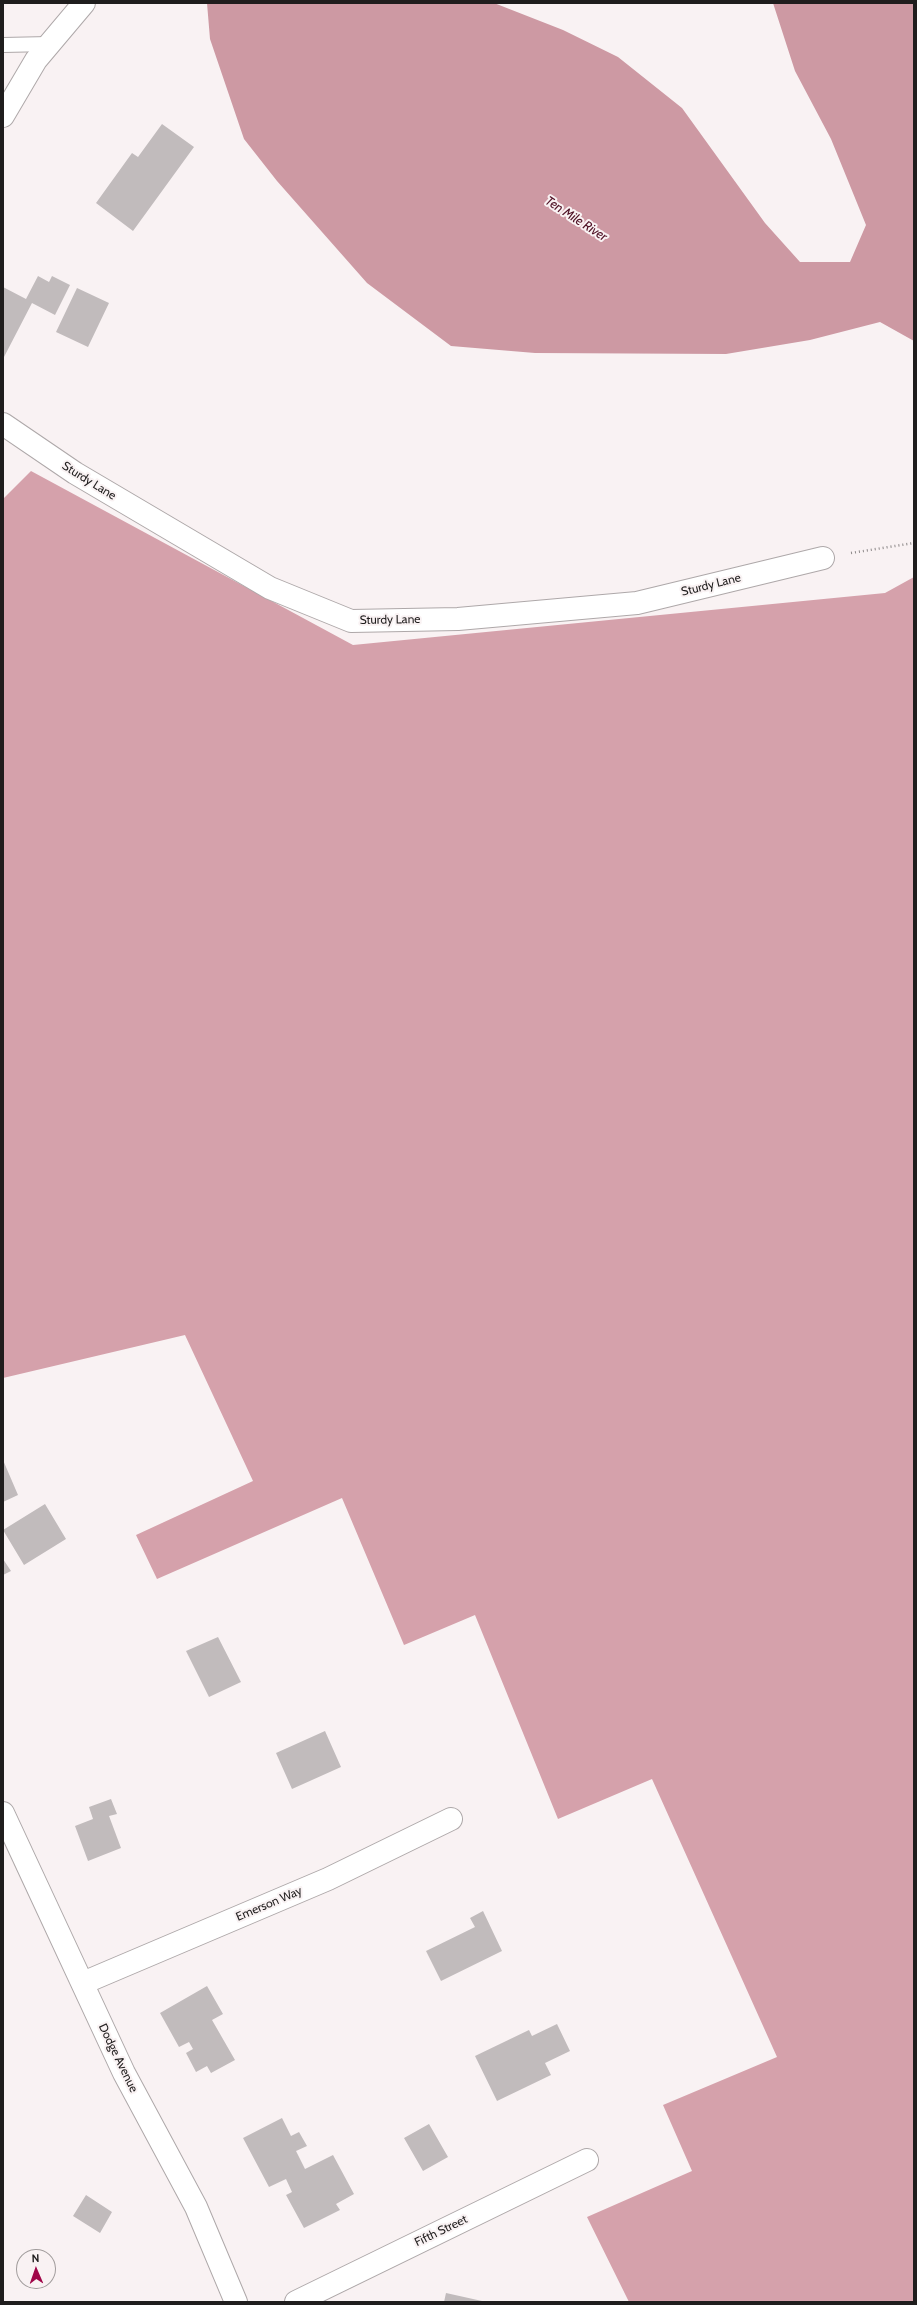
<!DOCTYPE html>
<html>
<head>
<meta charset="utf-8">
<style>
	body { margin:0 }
	#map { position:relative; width:917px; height:2305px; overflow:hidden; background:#f9f2f3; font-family:Cabin,sans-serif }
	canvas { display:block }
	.frame { position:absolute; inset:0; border:4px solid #1f1d1d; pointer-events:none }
	.north { position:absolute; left:16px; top:2249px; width:40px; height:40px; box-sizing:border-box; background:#f9f2f3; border:1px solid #a29d9d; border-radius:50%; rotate:358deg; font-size:11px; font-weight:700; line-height:16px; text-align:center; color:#1f1d1d }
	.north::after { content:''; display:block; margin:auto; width:14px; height:18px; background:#a00648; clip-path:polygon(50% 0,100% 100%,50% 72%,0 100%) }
</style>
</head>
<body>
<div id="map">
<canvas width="917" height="2305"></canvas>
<div class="frame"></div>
<div class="north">N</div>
</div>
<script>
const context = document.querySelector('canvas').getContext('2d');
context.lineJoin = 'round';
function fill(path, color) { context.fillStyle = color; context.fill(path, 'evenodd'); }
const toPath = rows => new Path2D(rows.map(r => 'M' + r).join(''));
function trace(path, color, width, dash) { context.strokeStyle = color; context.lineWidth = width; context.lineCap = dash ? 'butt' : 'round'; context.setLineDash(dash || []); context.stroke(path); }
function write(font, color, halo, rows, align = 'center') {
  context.font = font + ' Cabin,sans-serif'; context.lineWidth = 4; context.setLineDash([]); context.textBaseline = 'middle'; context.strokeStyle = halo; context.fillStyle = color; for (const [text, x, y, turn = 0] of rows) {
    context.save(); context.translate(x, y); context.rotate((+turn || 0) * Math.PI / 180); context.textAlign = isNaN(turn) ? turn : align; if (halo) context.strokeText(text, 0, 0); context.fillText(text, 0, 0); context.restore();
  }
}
const forest = toPath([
	[31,471,353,645,885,593,914,577,914,2302,629,2302,587,2217,692,2171,663,2105,777,2057,652,1779,558,1819,475,1615,404,1645,342,1498,157,1579,136,1535,253,1481,185,1335,3,1378,3,499]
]);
const water = toPath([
	[207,3,494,3,563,30,618,57,682,108,765,223,800,262,850,262,866,225,831,139,795,71,773,3,914,3,914,341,880,322,810,340,726,354,535,353,451,346,367,283,277,181,244,139,210,39]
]);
const building = toPath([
	[162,124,194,147,133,231,96,203,132,153,138,157],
	[38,276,49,282,52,276,70,285,55,315,32,303,4,357,3,287,26,299],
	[77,288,109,303,88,347,56,332],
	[3,1460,18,1495,3,1502],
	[45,1504,66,1539,24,1565,3,1530],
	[3,1559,11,1571,3,1575],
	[218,1637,241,1682,209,1697,186,1651],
	[325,1731,341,1767,292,1789,276,1753],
	[111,1799,117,1814,109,1816,121,1848,88,1861,75,1826,93,1819,89,1807],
	[483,1911,502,1951,441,1981,426,1951,475,1927,470,1918],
	[207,1986,223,2014,212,2020,235,2060,211,2073,207,2066,196,2072,186,2053,193,2049,189,2042,179,2047,160,2013],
	[557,2024,570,2051,545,2063,551,2075,497,2101,475,2056,529,2030,532,2036],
	[282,2118,291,2136,299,2132,307,2146,296,2151,305,2169,333,2155,354,2194,336,2204,340,2210,304,2228,286,2195,292,2192,286,2179,269,2187,243,2138],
	[429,2124,448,2157,423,2171,404,2138],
	[86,2195,112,2212,100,2233,73,2216],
	[446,2293,482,2301,482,2302,444,2302]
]);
const path = toPath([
	[851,553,914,543]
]);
const lane = toPath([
	[3,45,49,44]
]);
const street = toPath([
	[3,116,36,60,84,3],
	[3,424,75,473,270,588,351,621,458,619,637,603,823,558],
	[3,1813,124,2073,196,2207,236,2302],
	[83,1983,328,1879,451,1819],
	[296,2302,587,2160]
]);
const streetNames = [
	["Sturdy Lane",89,481,32],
	["Sturdy Lane",711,585,-14],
	["Sturdy Lane",390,620,-1],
	["Emerson Way",269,1904,-23],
	["Dodge Avenue",118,2058,64],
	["Fifth Street",441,2231,-26]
];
const waterNames = [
	["Ten Mile River",576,219,33]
];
fill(forest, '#d5a1ab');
fill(water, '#cd99a3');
fill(building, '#c1bbbc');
trace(lane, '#aea8a9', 16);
trace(street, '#aea8a9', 24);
trace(path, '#8d8989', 2.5, [1, 3]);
trace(lane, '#fff', 14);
trace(street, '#fff', 22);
write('12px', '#1f1d1d', '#f9f2f3', streetNames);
write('italic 13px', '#4f1125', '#f9f2f3', waterNames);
</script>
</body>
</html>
